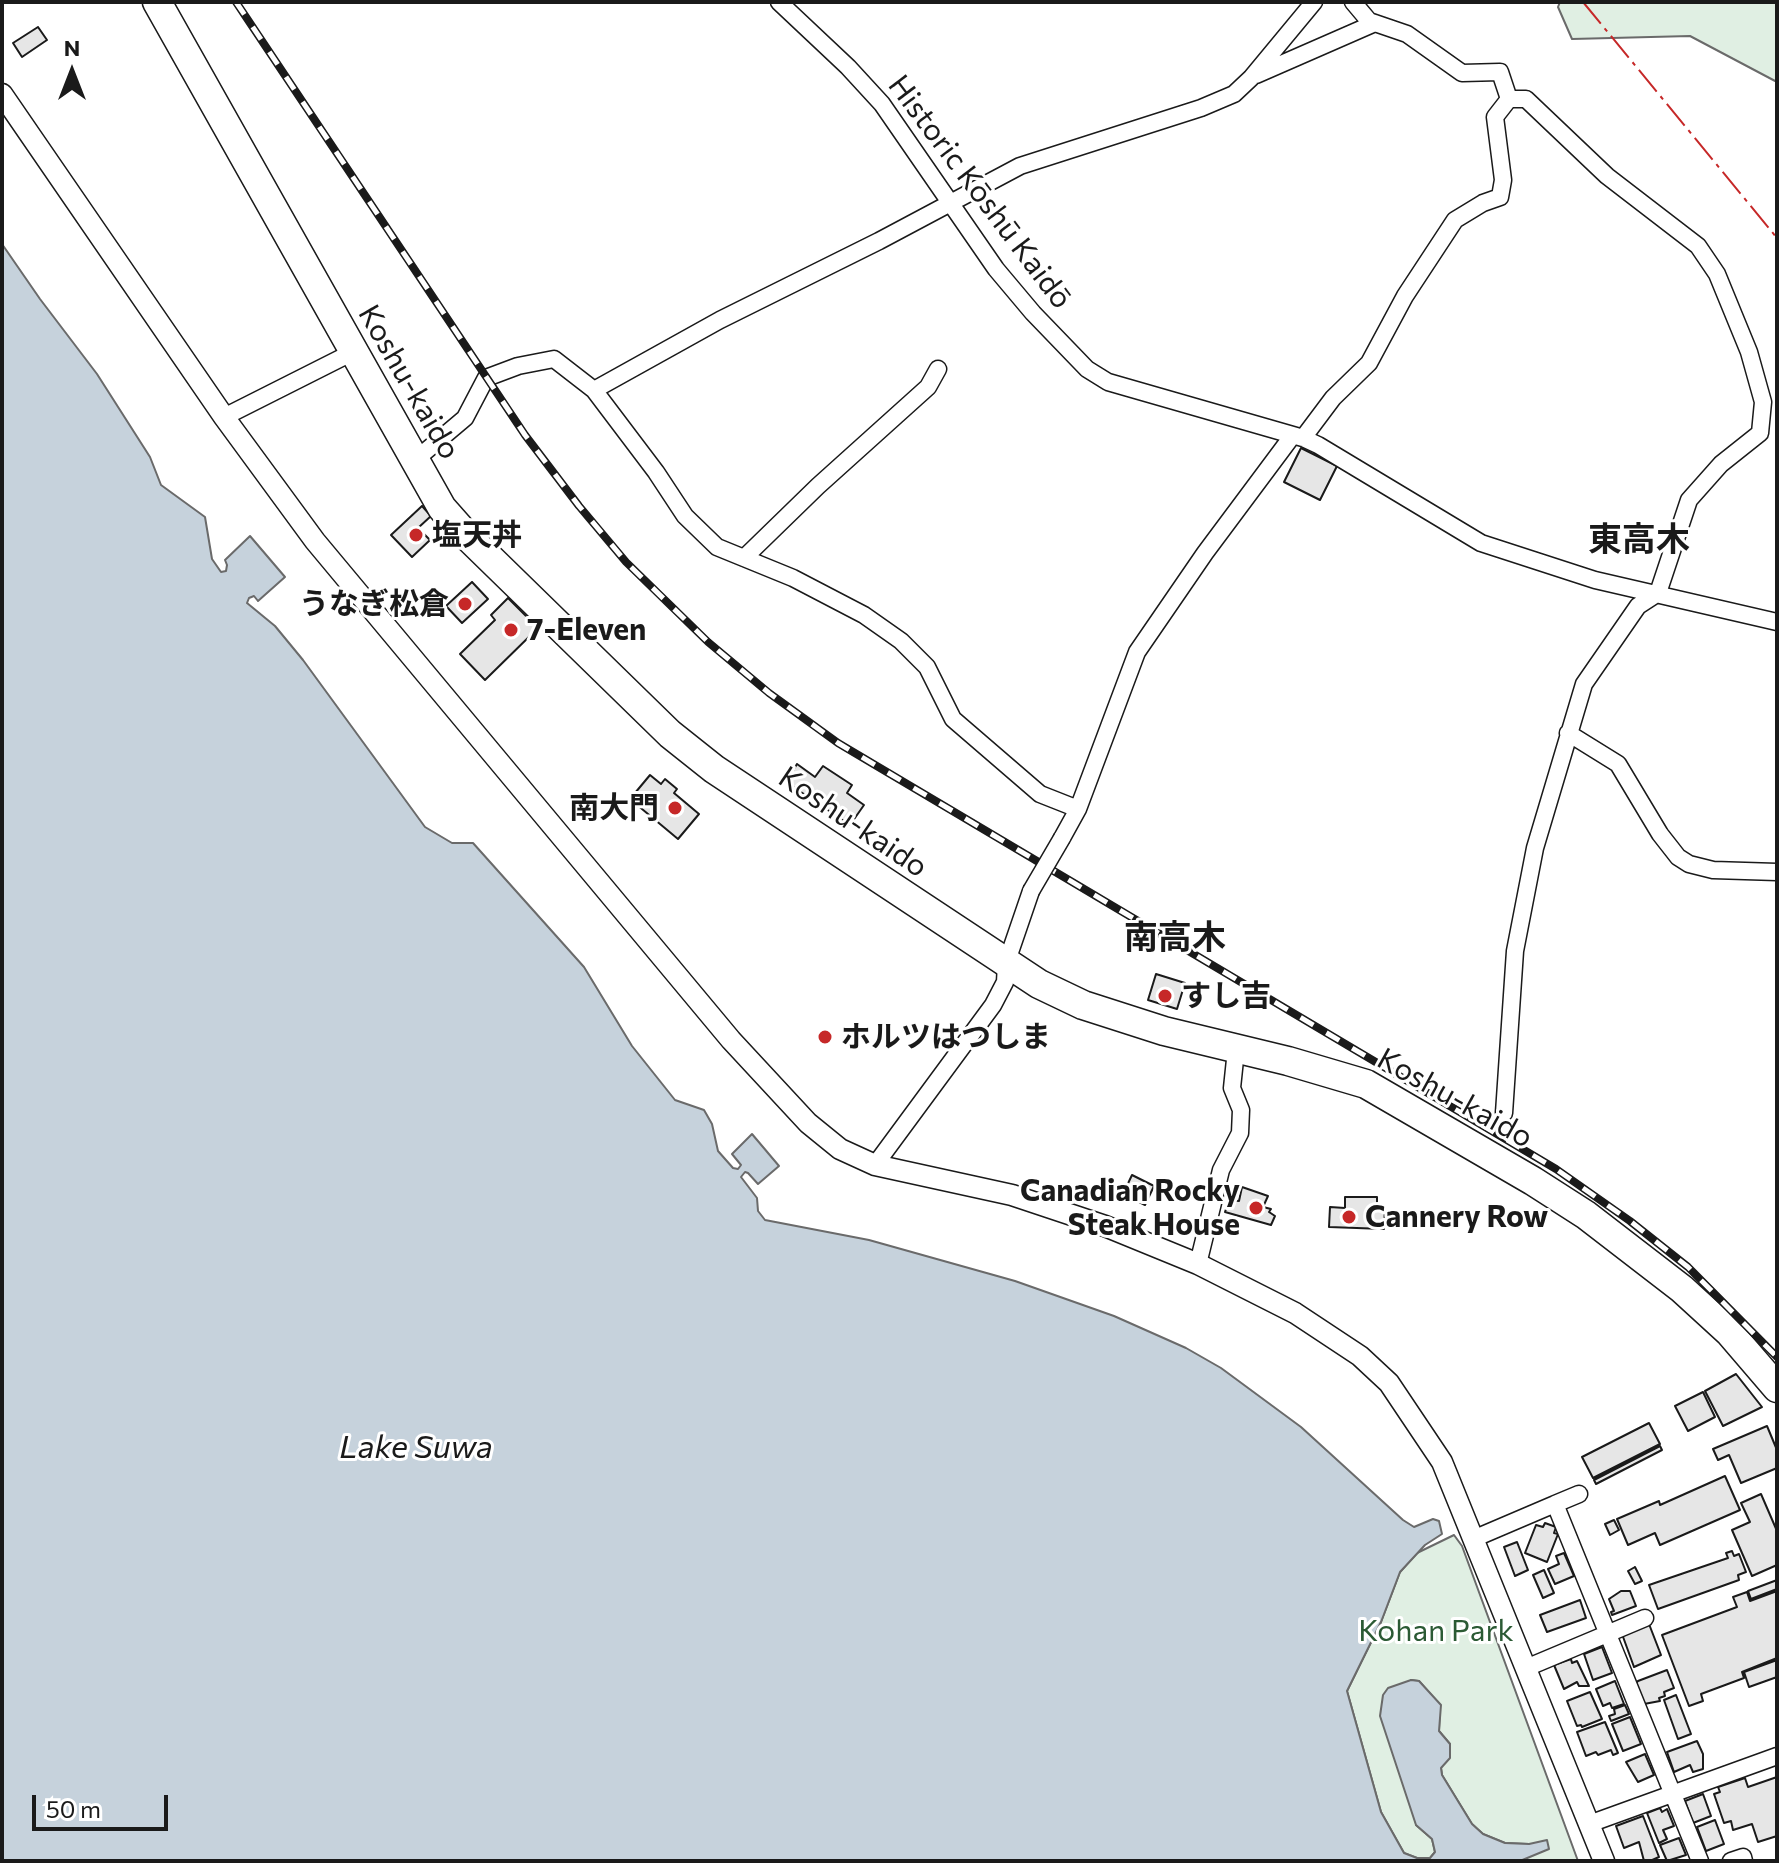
<!DOCTYPE html>
<html>
<head>
<meta charset="utf-8">
<style>
	body { margin:0 }
	#map { position:relative; width:1779px; height:1863px; overflow:hidden; background:#fff; font-family:Commissioner,sans-serif }
	canvas { display:block }
	.frame { position:absolute; inset:0; border:4px solid #1a1a1a; pointer-events:none }
	.north { position:absolute; left:32px; top:32px; width:80px; height:80px; -webkit-text-stroke:6px #fff; paint-order:stroke; rotate:0deg; font-size:22px; font-weight:700; line-height:32px; text-align:center; color:#1a1a1a }
	.north::after { content:''; display:block; margin:auto; width:28px; height:36px; background:#1a1a1a; clip-path:polygon(50% 0,100% 100%,50% 72%,0 100%) }
	.scale { position:absolute; left:32px; top:1795px; width:136px; height:36px; box-sizing:border-box; border:4px solid #1a1a1a; border-top:0; padding-left:10px; font-size:24px; line-height:28px; white-space:nowrap; color:#1a1a1a; -webkit-text-stroke:6px #fff; paint-order:stroke }
</style>
</head>
<body>
<div id="map">
<canvas width="1779" height="1863"></canvas>
<div class="frame"></div>
<div class="north">N</div>
<div class="scale">50 m</div>
</div>
<script>
const context = document.querySelector('canvas').getContext('2d');
context.lineJoin = 'round';
function fill(path, color) { context.fillStyle = color; context.fill(path, 'evenodd'); }
const toPath = rows => new Path2D(rows.map(r => 'M' + r).join(''));
function trace(path, color, width, dash) { context.strokeStyle = color; context.lineWidth = width; context.lineCap = dash ? 'butt' : 'round'; context.setLineDash(dash || []); context.stroke(path); }
function write(font, color, halo, rows, align = 'center') {
  context.font = font + ' Commissioner,"Noto Sans JP",sans-serif'; context.lineWidth = 6; context.setLineDash([]); context.textBaseline = 'middle'; context.strokeStyle = halo; context.fillStyle = color; for (const [text, x, y, turn = 0] of rows) {
    context.save(); context.translate(x, y); context.rotate((+turn || 0) * Math.PI / 180); context.textAlign = isNaN(turn) ? turn : align; if (halo) context.strokeText(text, 0, 0); context.fillText(text, 0, 0); context.restore();
  }
}
const green = toPath([
	[1560,2,1777,2,1777,82,1690,36,1572,39,1558,7,1560,2],
	[1454,1535,1462,1546,1578,1861,1520,1861,1529,1844,1505,1843,1483,1834,1472,1824,1442,1775,1441,1768,1450,1744,1439,1731,1440,1705,1419,1681,1411,1680,1416,1825,1432,1839,1435,1852,1430,1858,1417,1858,1404,1853,1381,1812,1347,1691,1381,1622,1400,1572,1417,1553,1454,1535]
]);
const water = toPath([
	[2,244,40,299,97,374,150,457,161,485,205,517,212,559,221,572,226,571,227,565,225,560,250,536,285,577,258,601,254,596,249,598,247,603,275,626,303,660,425,827,452,843,473,843,584,967,632,1046,675,1100,704,1110,712,1124,718,1151,733,1168,738,1169,741,1165,732,1154,752,1134,779,1166,758,1184,748,1173,745,1172,741,1177,757,1198,758,1211,765,1220,869,1240,1015,1281,1114,1316,1186,1348,1221,1368,1301,1427,1403,1520,1414,1527,1433,1519,1439,1521,1442,1534,1425,1545,1400,1572,1381,1622,1347,1691,1381,1812,1404,1853,1417,1858,1430,1858,1435,1852,1432,1839,1416,1825,1380,1716,1383,1695,1388,1688,1411,1680,1419,1681,1441,1705,1439,1731,1450,1744,1450,1758,1441,1768,1442,1775,1472,1824,1483,1834,1505,1843,1529,1844,1547,1840,1549,1849,1520,1861,2,1861,2,244]
]);
const building = toPath([
	[38,27,47,40,22,57,13,43,38,27],
	[1301,448,1337,466,1320,500,1284,482,1301,448],
	[422,506,431,516,418,528,430,540,412,557,391,535,422,506],
	[472,582,488,599,462,623,446,606,472,582],
	[508,598,538,628,485,680,460,654,495,620,491,615,508,598],
	[797,764,815,777,823,766,852,785,847,793,864,805,850,825,786,782,797,764],
	[650,775,661,784,665,779,677,789,674,793,699,814,678,839,630,799,650,775],
	[1156,974,1185,983,1177,1009,1148,1000,1156,974],
	[1132,1175,1154,1186,1145,1205,1123,1194,1132,1175],
	[1242,1187,1268,1196,1263,1207,1271,1209,1269,1212,1275,1216,1271,1225,1225,1212,1229,1200,1239,1201,1242,1187],
	[1345,1197,1377,1197,1377,1205,1385,1206,1384,1229,1329,1227,1330,1207,1345,1208,1345,1197],
	[1736,1374,1762,1407,1723,1426,1705,1391,1736,1374],
	[1703,1392,1715,1417,1688,1431,1675,1406,1703,1392],
	[1649,1423,1660,1444,1593,1478,1582,1457,1649,1423],
	[1767,1426,1777,1450,1777,1468,1741,1483,1729,1455,1718,1460,1713,1449,1767,1426],
	[1660,1446,1662,1450,1596,1484,1594,1480,1660,1446],
	[1725,1476,1740,1510,1660,1545,1655,1533,1628,1545,1617,1519,1659,1501,1660,1505,1725,1476],
	[1761,1494,1777,1531,1777,1565,1752,1576,1732,1530,1750,1522,1741,1503,1761,1494],
	[1614,1520,1619,1530,1610,1535,1605,1524,1614,1520],
	[1545,1523,1556,1527,1554,1533,1558,1534,1547,1562,1525,1553,1536,1525,1543,1527,1545,1523],
	[1517,1542,1528,1570,1515,1576,1504,1547,1517,1542],
	[1732,1551,1734,1556,1739,1554,1746,1572,1738,1575,1739,1580,1658,1609,1649,1585,1728,1558,1726,1553,1732,1551],
	[1564,1553,1574,1576,1555,1584,1548,1569,1559,1564,1556,1556,1564,1553],
	[1635,1567,1642,1581,1635,1584,1628,1571,1635,1567],
	[1544,1570,1554,1593,1543,1598,1533,1575,1544,1570],
	[1777,1580,1777,1589,1751,1599,1748,1591,1777,1580],
	[1621,1591,1630,1591,1636,1606,1612,1615,1611,1612,1614,1611,1609,1599,1621,1591],
	[1777,1591,1777,1658,1742,1672,1744,1678,1701,1694,1703,1701,1689,1706,1662,1635,1737,1607,1733,1597,1747,1592,1750,1601,1777,1591],
	[1580,1600,1586,1618,1547,1632,1540,1615,1580,1600],
	[1649,1624,1661,1655,1634,1667,1622,1634,1649,1624],
	[1602,1647,1612,1673,1593,1680,1584,1654,1602,1647],
	[1571,1659,1572,1663,1577,1661,1589,1686,1579,1686,1577,1682,1564,1689,1554,1665,1571,1659],
	[1777,1660,1777,1677,1749,1687,1744,1672,1777,1660],
	[1667,1670,1674,1688,1664,1692,1665,1696,1659,1698,1660,1701,1644,1704,1636,1683,1638,1681,1667,1670],
	[1615,1681,1624,1704,1612,1708,1610,1703,1603,1706,1596,1689,1615,1681],
	[1590,1692,1602,1719,1582,1727,1581,1725,1577,1726,1567,1701,1590,1692],
	[1676,1695,1691,1734,1678,1739,1664,1700,1676,1695],
	[1625,1705,1629,1714,1611,1721,1609,1716,1615,1714,1614,1709,1625,1705],
	[1630,1717,1641,1744,1623,1751,1612,1724,1630,1717],
	[1605,1722,1618,1753,1613,1755,1611,1750,1598,1755,1596,1752,1586,1756,1577,1732,1605,1722],
	[1697,1741,1703,1754,1703,1769,1693,1772,1690,1765,1674,1772,1667,1752,1697,1741],
	[1645,1754,1654,1775,1638,1782,1626,1762,1645,1754],
	[1777,1777,1777,1836,1758,1842,1752,1824,1733,1830,1731,1821,1724,1823,1714,1794,1720,1792,1718,1787,1745,1778,1748,1787,1777,1777],
	[1703,1794,1711,1816,1693,1823,1685,1801,1703,1794],
	[1660,1808,1662,1812,1667,1809,1674,1826,1663,1830,1667,1839,1659,1843,1647,1813,1660,1808],
	[1643,1816,1659,1857,1650,1861,1644,1861,1639,1842,1624,1848,1616,1826,1643,1816],
	[1715,1820,1724,1844,1706,1851,1697,1827,1715,1820],
	[1679,1838,1686,1855,1667,1861,1660,1845,1679,1838]
]);
const minor = toPath([
	[779,2,848,67,882,104,996,269,1033,313,1087,369,1108,382,1303,438,1318,445,1481,543,1595,580,1777,622],
	[1353,2,1369,21,1407,34,1462,73,1500,72,1509,99],
	[1256,75,1375,23],
	[594,390,720,320,879,241,1020,166,1201,108,1234,94,1251,78,1314,2],
	[224,417,353,352],
	[1303,438,1333,398,1369,363,1405,296,1455,220,1483,203,1500,197,1503,180,1495,117,1509,99],
	[414,461,465,418,486,378,518,366,554,359,594,390,656,472,685,516,717,547,793,578,864,615,901,641,927,667,953,719,1040,794,1078,809],
	[744,558,818,486,928,387,938,369],
	[1568,733,1618,764,1660,834,1678,857,1689,864,1713,870,1777,872],
	[1062,838,1078,809,1137,652,1205,553,1293,435],
	[1504,1113,1515,951,1535,848,1584,684,1638,606,1658,593,1689,500,1721,464,1760,433,1763,402,1749,352,1717,274,1698,246,1607,176,1526,99,1509,99],
	[875,1165,993,1005,1005,982,1006,964,1031,891],
	[1198,1264,1221,1170,1240,1133,1241,1110,1232,1088,1236,1050],
	[1555,1504,1579,1494],
	[1473,1539,1555,1504,1700,1861],
	[1526,1668,1645,1618],
	[1589,1824,1777,1756],
	[1731,1861,1743,1857,1744,1861]
]);
const tertiary = toPath([
	[2,94,224,417,315,541,731,1040,808,1123,840,1149,875,1165,1012,1195,1105,1226,1198,1264,1295,1313,1360,1356,1389,1383,1442,1462,1604,1861]
]);
const trunk = toPath([
	[157,2,442,508,465,534,670,734,714,769,1039,984,1083,1005,1164,1031,1288,1061,1366,1084,1533,1181,1586,1215,1682,1289,1729,1332,1777,1388]
]);
const rail = toPath([
	[236,2,525,435,579,506,626,562,708,642,769,693,838,743,1556,1169,1630,1221,1688,1267,1777,1357]
]);
const minorBridge = toPath([
	[1031,891,1062,838]
]);
const power = toPath([
	[1583,2,1777,238]
]);
const markers = [
	[416,535,8,"#c62828"],
	[465,604,8,"#c62828"],
	[511,630,8,"#c62828"],
	[675,808,8,"#c62828"],
	[1165,996,8,"#c62828"],
	[825,1037,8,"#c62828"],
	[1256,1208,8,"#c62828"],
	[1349,1217,8,"#c62828"]
];
const streetNames = [
	["Historic Kōshū Kaidō",980,192,53],
	["Koshu-kaido",409,382,60],
	["Koshu-kaido",853,822,34],
	["Koshu-kaido",1455,1098,29]
];
const poiNames = [
	["塩天丼",432,535],
	["うなぎ松倉",449,604,"right"],
	["7-Eleven",527,630],
	["南大門",659,808,"right"],
	["すし吉",1181,996],
	["ホルツはつしま",841,1037],
	["Canadian Rocky",1240,1191,"right"],
	["Steak House",1240,1225,"right"],
	["Cannery Row",1365,1217]
];
const parkNames = [
	["Kohan Park",1436,1631]
];
const waterNames = [
	["Lake Suwa",416,1447]
];
const quarterNames = [
	["東高木",1639,540],
	["南高木",1175,938]
];
fill(green, '#e0efe3');
trace(green, '#6a6a6a', 2);
fill(water, '#c6d2dc');
trace(water, '#6a6a6a', 2);
fill(building, '#e6e6e6');
trace(building, '#1a1a1a', 2);
trace(minor, '#1a1a1a', 19);
trace(tertiary, '#1a1a1a', 23);
trace(trunk, '#1a1a1a', 31);
trace(minor, '#fff', 16);
trace(tertiary, '#fff', 20);
trace(trunk, '#fff', 28);
trace(rail, '#1a1a1a', 8);
trace(rail, '#fff', 5, [15]);
trace(minorBridge, '#1a1a1a', 19, []);
trace(minorBridge, '#fff', 16);
trace(power, '#c62828', 2, [28, 6, 4, 6]);
for (const [x, y, r, color] of markers) { const dot = new Path2D(); dot.arc(x, y, r, 0, 2 * Math.PI); context.fillStyle = color; context.fill(dot); trace(dot, '#fff', 3); }
write('30px', '#1a1a1a', '#fff', streetNames);
write('bold 30px', '#1a1a1a', '#fff', poiNames, 'left');
write('30px', '#2b5a34', '#fff', parkNames);
write('italic 32px', '#1a1a1a', '#fff', waterNames);
write('bold 34px', '#1a1a1a', '#fff', quarterNames);
</script>
</body>
</html>
